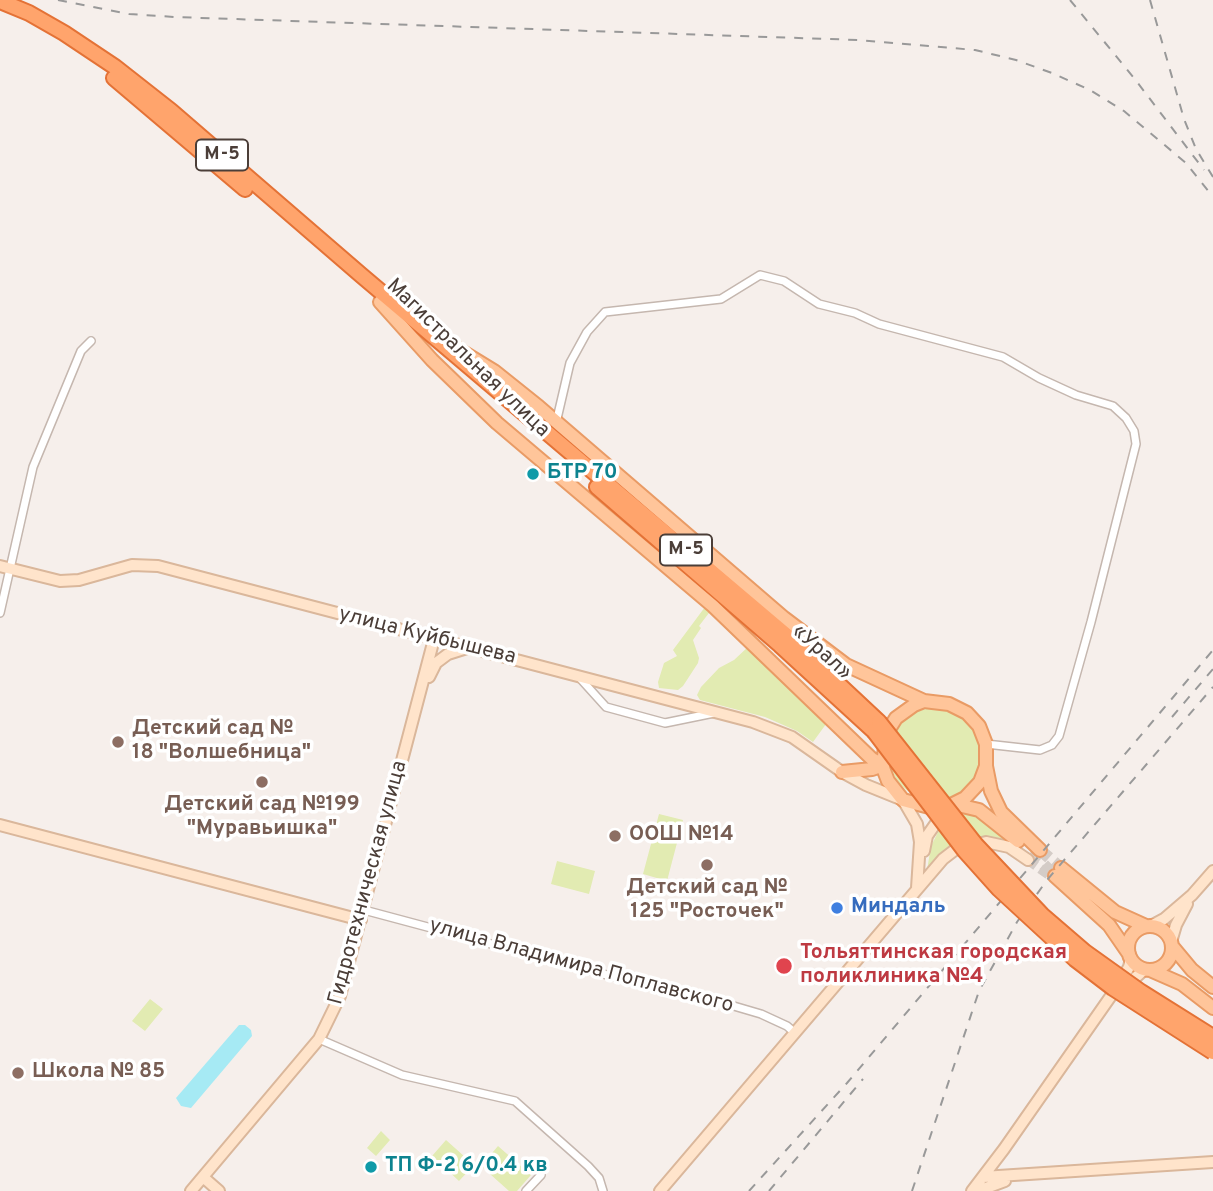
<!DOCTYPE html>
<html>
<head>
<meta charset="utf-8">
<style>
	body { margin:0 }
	canvas { display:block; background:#f6efeb }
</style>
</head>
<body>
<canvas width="1213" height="1191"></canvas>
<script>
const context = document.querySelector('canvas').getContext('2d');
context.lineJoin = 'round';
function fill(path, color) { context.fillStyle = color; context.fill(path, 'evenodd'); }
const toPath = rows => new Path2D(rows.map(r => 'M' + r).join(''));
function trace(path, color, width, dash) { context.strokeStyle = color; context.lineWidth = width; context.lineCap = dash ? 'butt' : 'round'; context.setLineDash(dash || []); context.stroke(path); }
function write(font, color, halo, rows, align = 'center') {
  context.font = font + ' Overpass,sans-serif'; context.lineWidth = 7; context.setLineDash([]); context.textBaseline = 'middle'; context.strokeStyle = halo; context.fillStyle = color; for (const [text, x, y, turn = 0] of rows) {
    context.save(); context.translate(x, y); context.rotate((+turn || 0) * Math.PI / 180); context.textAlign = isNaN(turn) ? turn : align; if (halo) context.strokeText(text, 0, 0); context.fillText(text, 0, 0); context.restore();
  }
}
const green = toPath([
	[705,607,712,609,699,626,701,628,693,640,699,658,698,663,683,686,678,690,659,688,658,682,664,663,677,656,673,650],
	[749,646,829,720,813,742,797,731,765,717,700,700,697,695,701,687,719,668,734,660],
	'889 754a46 46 0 1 1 92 0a46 46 0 1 1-92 0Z',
	[970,813,986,819,1016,846,984,836,966,839,948,847,927,870,931,846,938,832,952,817],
	[659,814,683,820,667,881,643,874],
	[557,861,595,871,589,894,551,884],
	[150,999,163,1009,145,1031,132,1021],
	[381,1131,390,1140,376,1156,367,1148],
	[446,1140,474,1165,459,1181,432,1156],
	[498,1146,531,1175,517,1191,509,1191,481,1166]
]);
const water = toPath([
	[239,1025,245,1025,251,1030,252,1036,191,1108,181,1106,176,1098]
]);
const secondaryTunnel = toPath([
	[1028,860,1052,877]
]);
const primaryTunnel = toPath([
	[1040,850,1061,868],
	[1031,852,1055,876]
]);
const street = toPath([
	[556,423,570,363,587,332,605,312,721,299,760,275,784,281,819,304,855,313,879,324,1003,357,1039,378,1076,395,1113,406,1126,418,1134,431,1136,444,1091,622,1059,736,1052,745,1040,750,986,744],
	[0,613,33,467,81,351,91,341],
	[578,676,606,707,665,723,714,713],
	[364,910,663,990,703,997,761,1014,787,1026,795,1033],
	[319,1039,402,1075,515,1101,588,1166,599,1178,603,1191],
	[526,1191,541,1175]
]);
const secondary = toPath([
	[0,566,60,581,79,580,132,565,158,566,753,722,792,737,842,772,866,785,903,800,917,824,920,842,917,888],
	[429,677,436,663,448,654,467,648],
	[0,825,361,920],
	[924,851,927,836,943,813],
	[1151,926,1164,919,1192,895,1213,871],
	[1171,942,1176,925,1187,904],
	[1126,986,1145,969],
	[203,1177,219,1191],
	[983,1177,1213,1162],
	[191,1191,319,1039,340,996,434,639],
	[660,1191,943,859,956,849,986,842,1009,847,1028,860],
	[972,1191,1004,1149,1120,983,1129,967,1131,958],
	[978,1191,1005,1181]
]);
const primary = toPath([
	[380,302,432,360,497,423,713,606,872,759,883,765],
	[445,341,494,371,539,407,784,618,846,665,924,701],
	[924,701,949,704,967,713,979,726,986,744,986,766,980,782,965,798,949,806,933,808,903,800,888,781,883,768,886,734,896,718,914,705,924,701],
	[986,766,991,791,1001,812,1040,850],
	[842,772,872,769,883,765],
	[950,806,962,806,979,810,1018,841],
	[1061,868,1115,912,1146,926],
	[1055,876,1109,925,1129,954],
	'1128 948a22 22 0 1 1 44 0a22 22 0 1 1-44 0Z',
	[1172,946,1192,970,1213,987],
	[1150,970,1182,984,1213,1008]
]);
const highway = toPath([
	[0,1,29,13,64,33,115,67,171,111,361,275,786,635,879,722],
	[114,78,245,189],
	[597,487,780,645,874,731]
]);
const rail = toPath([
	[58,0,129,14,174,17,858,40,975,50,1016,60,1052,73,1090,90,1124,111,1186,163,1213,197],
	[1070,0,1134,78,1204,170],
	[1150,0,1184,119,1196,149,1213,177],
	[1172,717,1213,669],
	[749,1191,847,1083,1213,650],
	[769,1191,863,1079],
	[912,1191,979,991,1017,922,1047,880,1213,687]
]);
const highwayBridge = toPath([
	[879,722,976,845,1042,915,1085,952,1141,992,1213,1037],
	[874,731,965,851,999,889,1075,959,1113,988,1213,1052]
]);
const markers = [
	[533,474,7,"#0f9aa8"],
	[118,742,7,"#8d6e63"],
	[262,782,7,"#8d6e63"],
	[615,836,7,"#8d6e63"],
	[707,865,7,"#8d6e63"],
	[837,908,7,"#3f7fe0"],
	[784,966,9,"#e0444e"],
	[18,1073,7,"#8d6e63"],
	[371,1167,7,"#0f9aa8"]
];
const shields = [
	[222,155,52],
	[686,550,52]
];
const shieldNames = [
	["М-5",222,155],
	["М-5",686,550]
];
const streetNames = [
	["Магистральная улица",467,359,44],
	["улица Куйбышева",427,637,14],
	["«Урал»",821,653,42],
	["Гидротехническая улица",369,883,-75],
	["улица Владимира Поплавского",581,967,15]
];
const cultureNames = [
	["БТР 70",547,474],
	["ТП Ф-2 6/0.4 кв",385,1167]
];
const educationNames = [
	["Детский сад №",132,730],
	["18 \"Волшебница\"",132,754],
	["Детский сад №199",262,806,"center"],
	["\"Муравьишка\"",262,830,"center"],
	["ООШ №14",629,836],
	["Детский сад №",707,889,"center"],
	["125 \"Росточек\"",707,913,"center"],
	["Школа № 85",32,1073]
];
const shopNames = [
	["Миндаль",851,908]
];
const healthNames = [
	["Тольяттинская городская",800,954],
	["поликлиника №4",800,978]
];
fill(green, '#e2ebb2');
fill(water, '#a6eaf4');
trace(secondaryTunnel, '#d4ccc7', 10, [10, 5]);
trace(primaryTunnel, '#d4ccc7', 12, [12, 6]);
trace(street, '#c5b7af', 10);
trace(secondary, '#dab79b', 14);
trace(primary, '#e99b65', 16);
trace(highway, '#e47236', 18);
trace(street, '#fff', 7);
trace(secondary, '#ffe4cb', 10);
trace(primary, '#ffc59a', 12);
trace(highway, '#ffa46c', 14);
trace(rail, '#999', 2, [9, 9]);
trace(highwayBridge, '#e47236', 18, []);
trace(highwayBridge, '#ffa46c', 14);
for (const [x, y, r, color] of markers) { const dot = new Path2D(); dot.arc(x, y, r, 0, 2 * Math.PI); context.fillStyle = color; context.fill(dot); trace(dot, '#fff', 2.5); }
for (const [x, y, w] of shields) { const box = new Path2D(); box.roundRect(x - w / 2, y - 15.5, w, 31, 5); context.fillStyle = '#fff'; context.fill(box); trace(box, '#4b3e38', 2); }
write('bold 19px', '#4b3e38', null, shieldNames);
write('21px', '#4b3e38', '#fff', streetNames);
write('bold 21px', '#0d838f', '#fff', cultureNames, 'left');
write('bold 21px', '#785e54', '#fff', educationNames, 'left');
write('bold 21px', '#366cbe', '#fff', shopNames, 'left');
write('bold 21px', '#be3a42', '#fff', healthNames, 'left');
</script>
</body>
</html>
